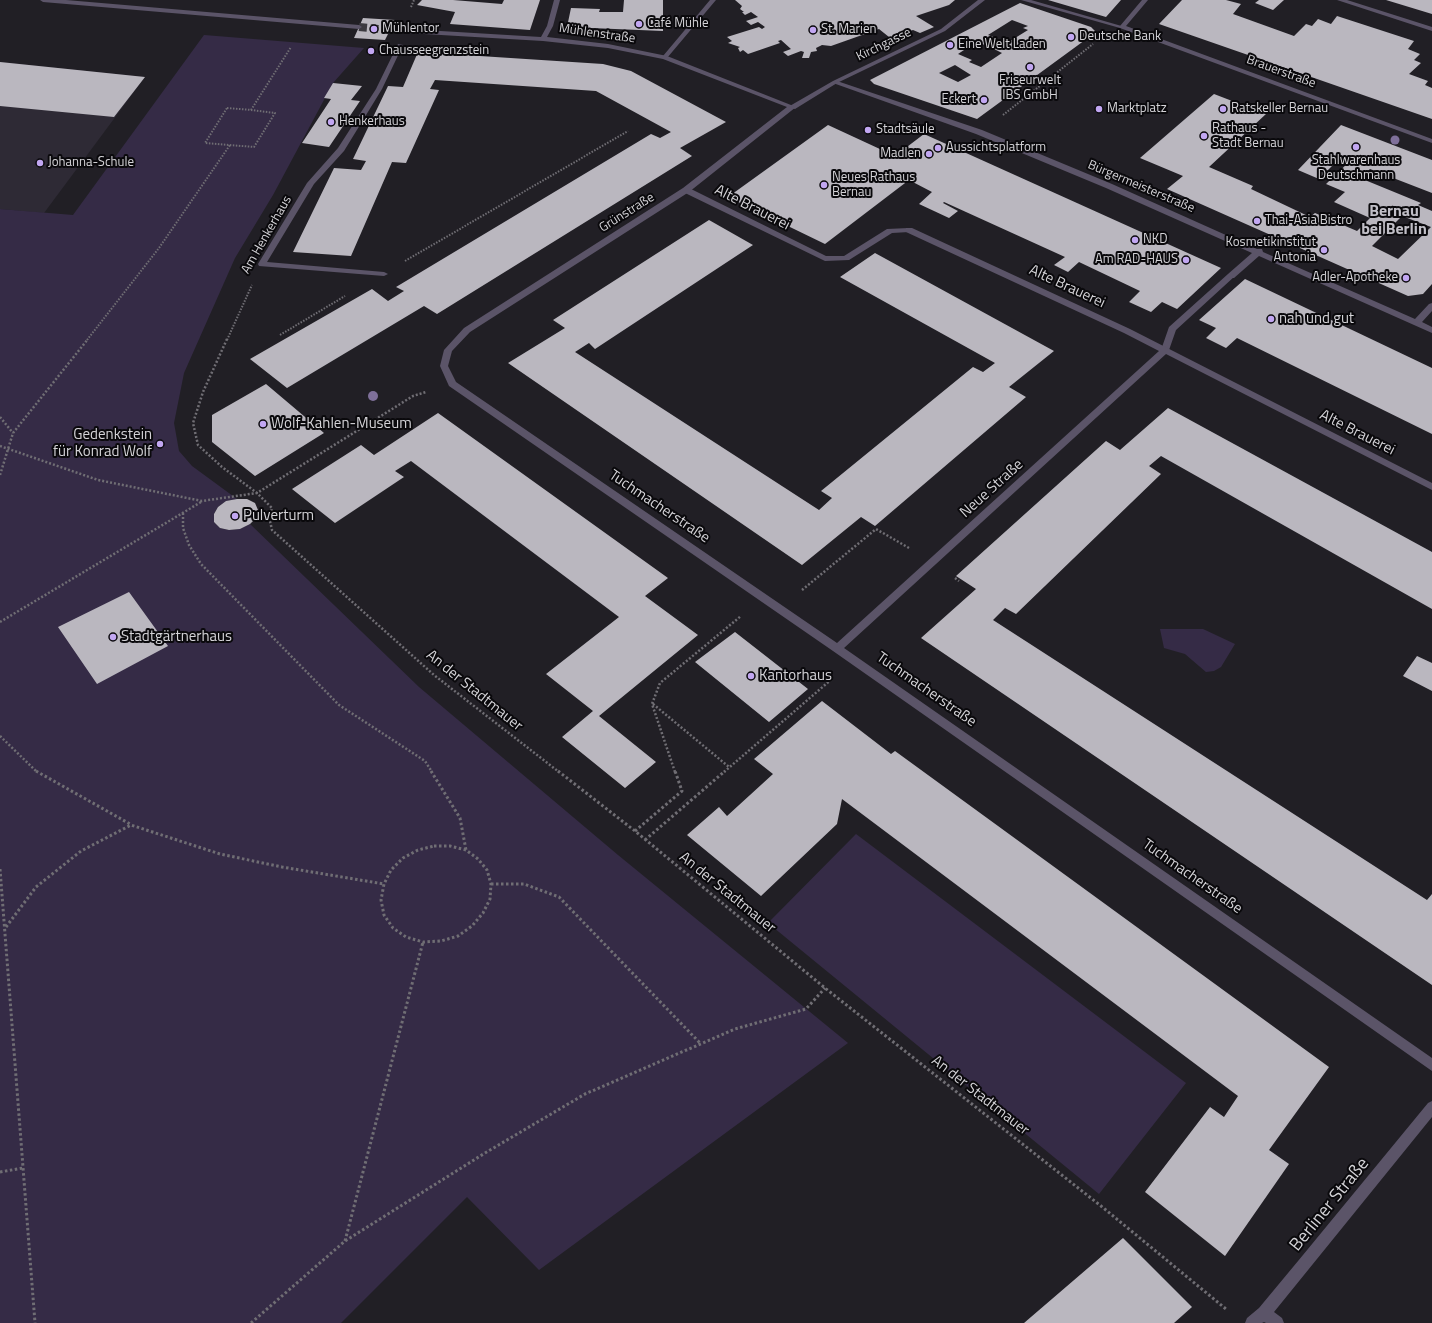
<!DOCTYPE html>
<html>
<head>
<meta charset="utf-8">
<style>
	body { margin:0 }
	canvas { display:block; background:#211f25 }
</style>
</head>
<body>
<canvas width="1432" height="1323"></canvas>
<script>
const context = document.querySelector('canvas').getContext('2d');
context.lineJoin = 'round';
function fill(path, color) { context.fillStyle = color; context.fill(path, 'evenodd'); }
const toPath = rows => new Path2D(rows.map(r => 'M' + r).join(''));
function trace(path, color, width, dash) { context.strokeStyle = color; context.lineWidth = width; context.lineCap = dash ? 'butt' : 'round'; context.setLineDash(dash || []); context.stroke(path); }
function write(font, color, halo, rows, align = 'center') {
  context.font = font + ' "Titillium Web",sans-serif'; context.lineWidth = 4; context.setLineDash([]); context.textBaseline = 'middle'; context.strokeStyle = halo; context.fillStyle = color; for (const [text, x, y, turn = 0] of rows) {
    context.save(); context.translate(x, y); context.rotate((+turn || 0) * Math.PI / 180); context.textAlign = isNaN(turn) ? turn : align; if (halo) context.strokeText(text, 0, 0); context.fillText(text, 0, 0); context.restore();
  }
}
const built = toPath([
	[0,62,145,77,44,213,0,209]
]);
const green = toPath([
	[204,35,364,48,333,83,273,195,235,258,184,373,174,423,179,451,192,466,237,499,226,501,218,507,214,514,214,522,220,528,229,530,240,529,250,524,419,687,618,855,848,1043,539,1270,467,1197,341,1323,0,1323,0,209,73,215],
	[1160,629,1203,629,1235,644,1221,667,1214,671,1206,672,1185,654,1164,648],
	[856,834,1186,1083,1099,1194,768,923]
]);
const building = toPath([
	[422,0,453,0,502,4,504,0,540,0,530,30,450,24,455,12,417,5],
	[624,0,663,0,663,31,567,27,571,8,600,9,599,12,623,12],
	[735,0,955,0,949,5,916,16,934,27,920,33,913,30,907,32,910,36,894,41,879,29,831,46,822,45,816,48,817,51,811,52,809,58,802,58,804,52,801,51,788,56,783,52,791,49,781,40,778,41,780,43,748,54,743,50,740,52,738,48,740,47,728,43,732,41,727,37,759,27,762,29,765,27,758,22,751,25,746,21,758,17,751,12,745,15,742,12,744,12,740,9,742,6],
	[1048,0,1121,0,1106,17],
	[1182,0,1226,0,1241,4,1233,14,1294,36,1306,24,1312,26,1318,19,1331,24,1337,16,1414,41,1408,49,1420,54,1414,60,1421,63,1409,74,1428,81,1425,85,1432,88,1432,119,1159,24],
	[1259,0,1284,0,1273,10,1255,3],
	[1386,0,1432,0,1432,14],
	[1020,3,1091,27,1096,32,977,119,874,84,870,80],
	[1012,20,1028,26,1023,28,1028,30,1007,43,1003,41,992,48,1002,53,981,67,969,62,972,60,958,54,976,42,985,45,996,38,988,35],
	[955,65,971,75,958,82,939,73],
	[363,18,395,20,385,40,354,38],
	[418,52,603,64,631,71,726,122,680,148,692,156,437,314,424,306,287,388,250,359,372,289,388,301,404,291,396,287,651,134,660,138,671,132,596,91,435,80,430,89,439,90,406,163,392,162,351,256,293,252,334,168,361,170,366,161,353,159,388,86,403,87],
	[0,62,145,77,114,117,0,106],
	[333,83,362,86,351,100,360,101,329,147,302,143,331,99,324,98],
	[1214,94,1266,114,1209,167,1253,186,1251,189,1310,217,1315,213,1357,231,1370,218,1334,202,1345,192,1326,184,1350,161,1340,158,1319,179,1298,170,1341,125,1432,160,1432,193,1370,169,1360,178,1421,203,1418,205,1432,211,1432,284,1423,294,1408,296,1167,189,1183,176,1140,158],
	[1402,216,1431,227,1398,259,1372,246],
	[828,125,895,156,924,134,1221,268,1177,309,1162,302,1151,312,1129,302,1140,291,1079,262,1068,272,1054,265,1065,257,944,202,943,203,958,211,949,218,919,204,932,192,909,180,825,244,728,197],
	[709,220,753,245,595,349,589,343,575,352,819,510,832,498,821,491,973,367,983,372,995,363,840,277,875,253,1054,351,1009,387,1026,397,875,526,861,517,802,565,508,363,565,328,553,320],
	[1245,279,1432,368,1432,434,1237,338,1226,348,1206,338,1216,328,1199,320],
	[266,384,324,433,255,476,212,442,212,415],
	[1168,408,1432,552,1432,609,1161,456,1149,466,1161,474,1016,614,1005,608,993,620,1427,900,1432,894,1432,985,921,638,976,589,956,576,1106,441,1120,450],
	[438,413,668,578,645,596,698,635,599,716,656,762,625,788,562,737,593,711,546,674,619,617,411,461,395,471,404,477,335,523,292,489,361,445,374,455],
	[237,499,247,499,255,503,258,510,256,518,250,524,240,529,229,530,220,528,214,522,214,514,218,507,226,501],
	[129,592,168,646,97,684,58,627],
	[735,632,808,689,769,722,695,662],
	[1417,656,1432,663,1432,691,1403,676],
	[822,701,891,754,895,751,1329,1067,1269,1150,1289,1164,1225,1256,1145,1192,1210,1107,1224,1117,1238,1096,842,799,837,824,761,896,687,835,719,807,727,816,773,774,754,759],
	[1123,1238,1192,1307,1174,1323,1024,1323]
]);
const streetTunnel = toPath([
	[359,27,390,30]
]);
const pathFar2 = toPath([
	[411,7,414,0],
	[227,108,251,110,275,113,254,147,205,143,227,108],
	[251,110,291,47],
	[1003,115,1093,44],
	[405,261,628,131],
	[280,335,345,296],
	[87,340,159,248,230,145],
	[227,340,252,285]
]);
const pathFar1 = toPath([
	[227,339,203,392,193,423,198,445,222,467,257,493,272,508,270,521,272,530,434,675,559,772],
	[0,417,13,433],
	[0,446,98,480,202,501,257,493,413,396,426,392],
	[0,475,13,433,88,339],
	[183,513,183,528,189,545,201,564,339,705,425,761,432,772],
	[955,578,959,581],
	[802,590,876,529,909,548],
	[0,622,201,502],
	[653,704,729,767],
	[0,736,37,772],
	[675,772,652,704,660,683,741,616],
	[724,772,833,678]
]);
const path = toPath([
	[36,771,130,824],
	[431,771,460,818,466,850],
	[558,771,635,831,825,988,1101,1206,1226,1309],
	[635,831,682,791,675,771],
	[645,840,725,771],
	[434,846,450,846,466,850,478,859,487,870,491,884,490,899,483,913,472,926,458,936,441,941,423,942,406,937,393,928,384,915,381,900,384,884,391,870,403,858,418,850,434,846],
	[0,869,35,1323],
	[491,884,524,884,559,897,700,1043],
	[6,927,36,887,81,851,131,825,220,854,282,867,384,884],
	[0,1172,23,1168],
	[345,1241,423,942],
	[251,1323,345,1241,485,1153,585,1094,735,1029,806,1009,825,988]
]);
const lane = toPath([
	[710,0,716,0,667,58,663,58,663,56,710,0],
	[978,0,985,0,945,31,837,83,795,109,788,107,833,81,941,29,978,0],
	[1021,0,1031,0,1125,27,1120,28,1021,0],
	[398,44,403,45,382,89,344,151,314,184,267,262,384,272,388,274,384,276,259,266,258,264,307,183,338,148,376,89,398,44],
	[683,188,689,188,826,256,844,256,887,229,909,228,913,230,909,232,892,233,849,260,825,261,683,192,683,188],
	[1228,274,1234,274,1235,276,1176,330,1169,350,1165,353,1162,352,1161,350,1169,327,1228,274]
]);
const street = toPath([
	[40,0,66,0,359,25,362,27,359,29,43,2,40,0],
	[554,0,560,0,553,26,547,37,608,44,667,56,796,107,689,192,470,332,452,351,448,366,456,382,837,643,1159,351,1124,333,906,232,906,228,912,228,1130,329,1432,483,1432,490,1166,354,844,648,1432,1058,1432,1071,833,651,449,386,440,366,444,350,464,328,683,188,787,107,663,59,608,48,543,41,390,32,387,30,390,28,541,37,547,26,554,0],
	[1142,0,1148,0,1126,26,1432,139,1432,143,1120,28,1120,26,1142,0],
	[1337,0,1347,0,1432,27,1432,31,1337,0],
	[833,81,837,81,982,130,1112,184,1257,249,1262,249,1263,252,1415,319,1429,304,1432,303,1432,311,1422,322,1432,327,1432,333,1259,256,1234,278,1228,278,1228,274,1252,253,1106,188,976,134,833,83,833,81],
	[1432,1101,1432,1117,1274,1312,1282,1318,1284,1323,1266,1323,1264,1322,1262,1323,1245,1323,1247,1318,1259,1308,1303,1255,1428,1103,1432,1101]
]);
const trees = [
	[1395,140,4.5],
	[373,396,5]
];
const markers = [
	[639,24,4,"#c2a7f2"],
	[374,29,4,"#c2a7f2"],
	[813,30,4,"#c2a7f2"],
	[1071,37,4,"#c2a7f2"],
	[950,45,4,"#c2a7f2"],
	[371,51,4,"#c2a7f2"],
	[1030,67,4,"#c2a7f2"],
	[984,100,4,"#c2a7f2"],
	[1099,109,4,"#c2a7f2"],
	[1223,109,4,"#c2a7f2"],
	[331,122,4,"#c2a7f2"],
	[868,130,4,"#c2a7f2"],
	[1204,136,4,"#c2a7f2"],
	[1356,147,4,"#c2a7f2"],
	[938,148,4,"#c2a7f2"],
	[929,154,4,"#c2a7f2"],
	[40,163,4,"#c2a7f2"],
	[824,185,4,"#c2a7f2"],
	[1257,221,4,"#c2a7f2"],
	[1135,240,4,"#c2a7f2"],
	[1324,250,4,"#c2a7f2"],
	[1186,260,4,"#c2a7f2"],
	[1406,278,4,"#c2a7f2"],
	[1271,319,4,"#c2a7f2"],
	[263,424,4,"#c2a7f2"],
	[160,444,4,"#c2a7f2"],
	[235,516,4,"#c2a7f2"],
	[113,637,4,"#c2a7f2"],
	[751,676,4,"#c2a7f2"]
];
const farPoinames = [
	["Café Mühle",647,24],
	["Mühlentor",382,29],
	["St. Marien",821,30],
	["Deutsche Bank",1079,37],
	["Eine Welt Laden",958,45],
	["Chausseegrenzstein",379,51],
	["Friseurwelt",1030,81,"center"],
	["IBS GmbH",1030,96,"center"],
	["Eckert",976,100,"right"],
	["Marktplatz",1107,109],
	["Ratskeller Bernau",1231,109],
	["Henkerhaus",339,122],
	["Rathaus -",1212,129],
	["Stadt Bernau",1212,144],
	["Stadtsäule",876,130],
	["Aussichtsplatform",946,148],
	["Madlen",921,154,"right"],
	["Stahlwarenhaus",1356,161,"center"],
	["Deutschmann",1356,176,"center"],
	["Johanna-Schule",48,163],
	["Neues Rathaus",832,178],
	["Bernau",832,193],
	["Thai-Asia Bistro",1265,221],
	["NKD",1143,240],
	["Kosmetikinstitut",1316,243,"right"],
	["Antonia",1316,258,"right"],
	["Am RAD-HAUS",1178,260,"right"],
	["Adler-Apotheke",1398,278,"right"]
];
const farStreetnames = [
	["Mühlenstraße",597,34,8],
	["Kirchgasse",884,45,-26],
	["Brauerstraße",1281,72,20],
	["Bürgermeisterstraße",1141,187,23],
	["Grünstraße",627,213,-32],
	["Am Henkerhaus",267,235,-60]
];
const streetNames = [
	["Alte Brauerei",752,208,27],
	["Alte Brauerei",1067,287,25],
	["Alte Brauerei",1357,433,27],
	["Neue Straße",992,489,-42],
	["Tuchmacherstraße",659,507,34],
	["Tuchmacherstraße",926,690,35],
	["An der Stadtmauer",474,691,39],
	["Tuchmacherstraße",1192,877,35],
	["An der Stadtmauer",727,893,39],
	["An der Stadtmauer",980,1096,38]
];
const poiNames = [
	["nah und gut",1279,319],
	["Wolf-Kahlen-Museum",271,424],
	["Gedenkstein",152,435,"right"],
	["für Konrad Wolf",152,452,"right"],
	["Pulverturm",243,516],
	["Stadtgärtnerhaus",121,637],
	["Kantorhaus",759,676]
];
const farDistrictnames = [
	["Bernau",1394,212],
	["bei Berlin",1394,230]
];
const nearStreetnames = [
	["Berliner Straße",1330,1205,-51]
];
fill(built, '#2e2a35');
fill(green, '#352b46');
fill(building, '#bab7bf');
trace(streetTunnel, '#3c3a40', 8, [8, 3.5]);
trace(pathFar2, '#706e74', 2, [1.5, 1.5]);
trace(pathFar1, '#706e74', 2.5, [2, 2]);
trace(path, '#706e74', 3, [2.5, 2.5]);
fill(lane, '#5b5468');
fill(street, '#5b5468');
context.fillStyle = '#7f709a';
for (const [x, y, r] of trees) { context.beginPath(); context.arc(x, y, r, 0, 2 * Math.PI); context.fill(); }
for (const [x, y, r, color] of markers) { const dot = new Path2D(); dot.arc(x, y, r, 0, 2 * Math.PI); context.fillStyle = color; context.fill(dot); trace(dot, '#0a090c', 1.5); }
write('13px', '#d4d3d7', '#0a090c', farPoinames, 'left');
write('13px', '#d4d3d7', '#0a090c', farStreetnames);
write('15px', '#d4d3d7', '#0a090c', streetNames);
write('15px', '#d4d3d7', '#0a090c', poiNames, 'left');
write('bold 16px', '#c1bfc7', '#0a090c', farDistrictnames);
write('18px', '#d4d3d7', '#0a090c', nearStreetnames);
</script>
</body>
</html>
